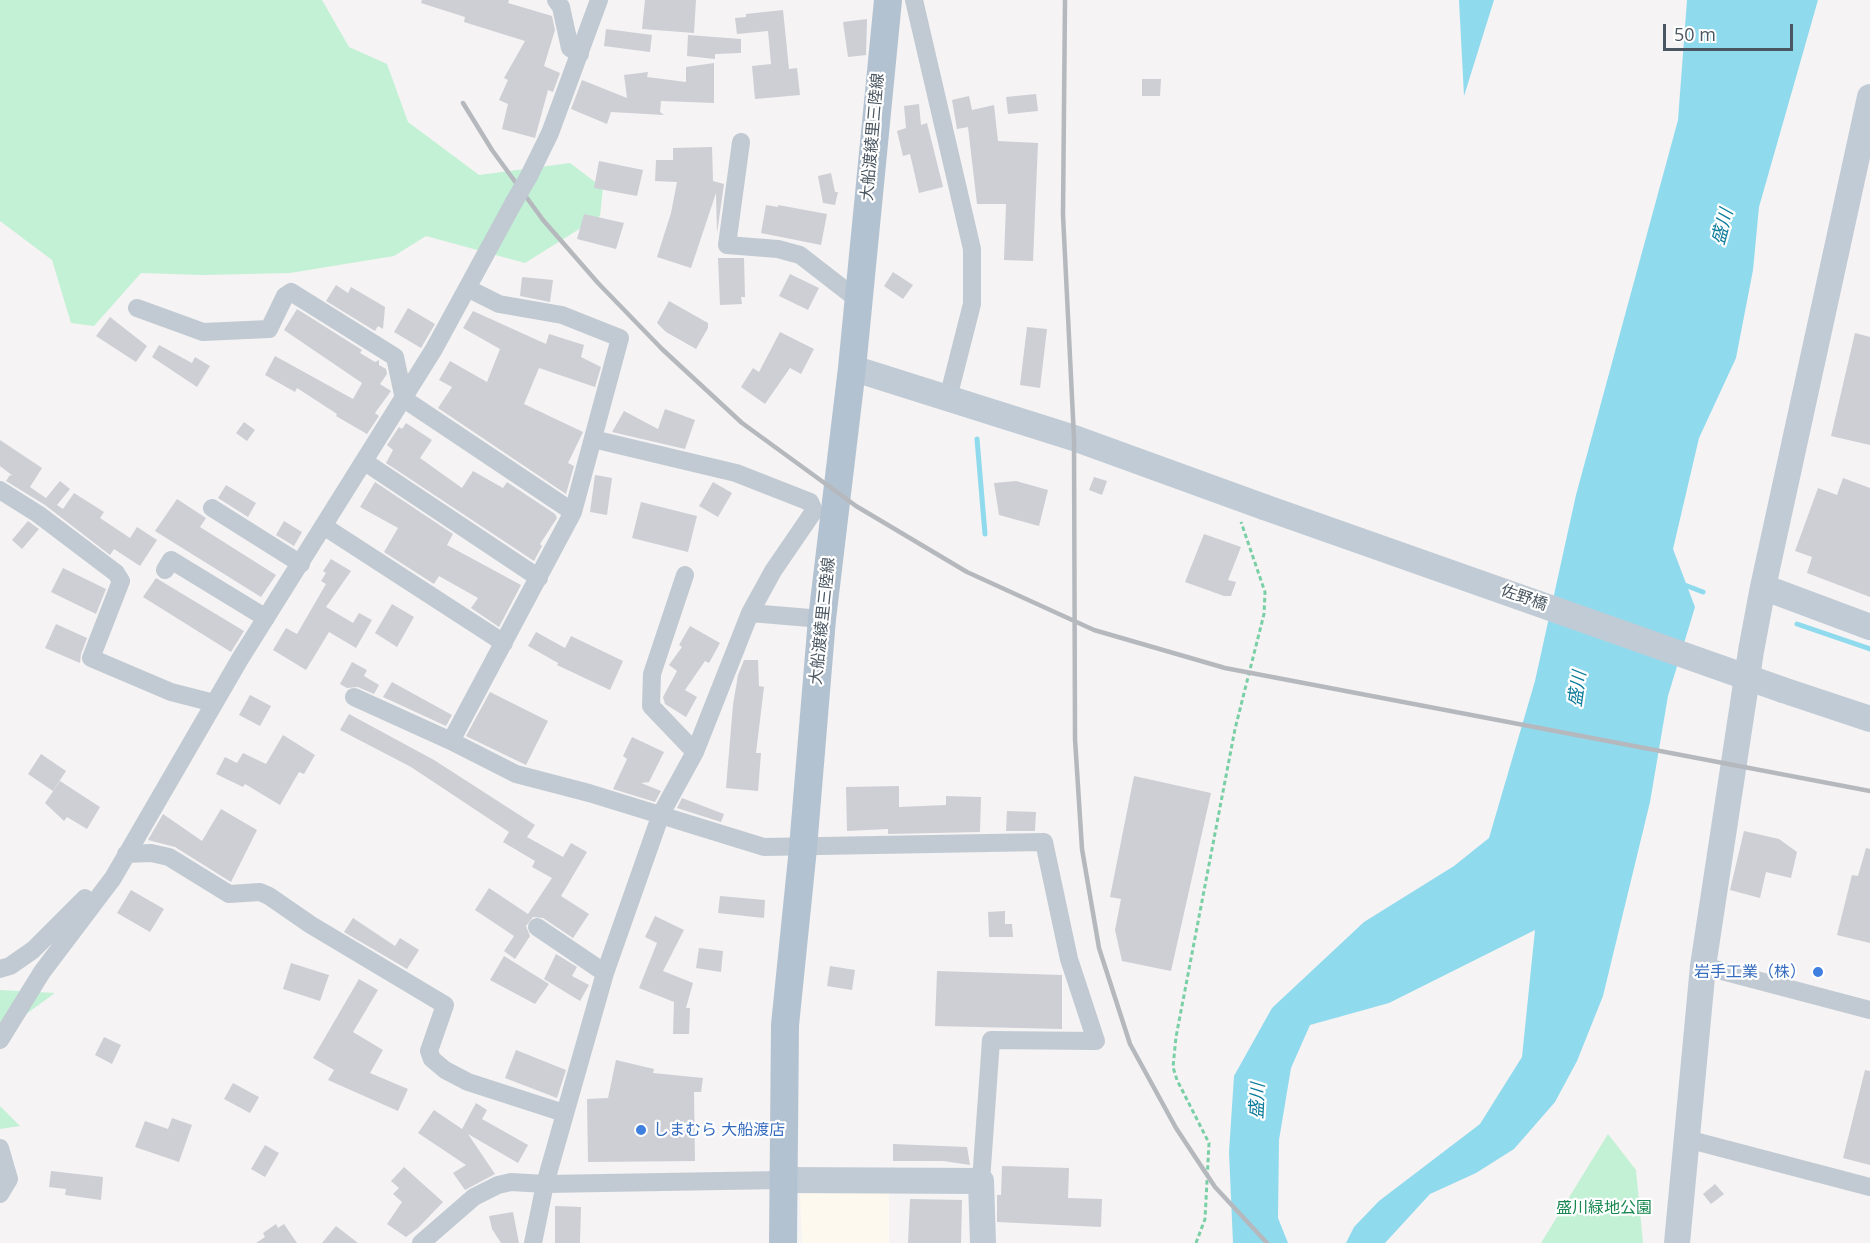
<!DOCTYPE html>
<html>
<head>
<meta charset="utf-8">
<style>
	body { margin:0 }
	#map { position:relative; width:1870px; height:1243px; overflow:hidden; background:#f5f3f3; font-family:"Open Sans",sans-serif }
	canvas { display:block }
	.scale { position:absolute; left:1663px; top:24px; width:130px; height:27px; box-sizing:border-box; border:3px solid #4a5661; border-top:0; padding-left:8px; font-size:18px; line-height:21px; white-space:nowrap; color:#4a5661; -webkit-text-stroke:4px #fff; paint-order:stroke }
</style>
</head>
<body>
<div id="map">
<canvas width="1870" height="1243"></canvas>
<div class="scale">50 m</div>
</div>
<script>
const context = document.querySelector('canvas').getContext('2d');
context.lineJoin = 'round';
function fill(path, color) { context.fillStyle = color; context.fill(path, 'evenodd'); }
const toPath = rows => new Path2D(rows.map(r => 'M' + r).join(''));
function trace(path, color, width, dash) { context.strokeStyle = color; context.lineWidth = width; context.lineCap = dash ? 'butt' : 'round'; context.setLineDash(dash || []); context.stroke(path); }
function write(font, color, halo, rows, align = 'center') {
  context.font = font + ' "Open Sans","Noto Sans JP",sans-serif'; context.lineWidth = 4.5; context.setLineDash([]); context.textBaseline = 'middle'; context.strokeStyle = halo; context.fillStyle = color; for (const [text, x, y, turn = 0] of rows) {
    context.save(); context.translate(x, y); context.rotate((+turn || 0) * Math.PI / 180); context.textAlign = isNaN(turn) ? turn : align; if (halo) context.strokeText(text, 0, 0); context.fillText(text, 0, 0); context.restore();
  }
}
const commercial = toPath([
	[803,1188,889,1189,889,1243,802,1243,800,1196]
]);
const green = toPath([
	[0,0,322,0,349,47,387,64,408,122,479,175,570,163,603,188,600,216,525,263,426,236,394,256,290,273,202,275,141,273,94,326,71,323,52,260,0,221],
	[0,990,55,993,0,1033],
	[0,1106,20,1126,0,1129],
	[1608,1134,1636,1170,1643,1243,1541,1243]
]);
const water = toPath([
	[1459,0,1494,0,1464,96],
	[1687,0,1818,0,1759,207,1753,270,1736,358,1699,438,1673,549,1695,607,1668,696,1650,802,1603,996,1577,1061,1555,1102,1514,1149,1476,1173,1430,1194,1385,1243,1346,1243,1354,1227,1379,1201,1480,1124,1522,1057,1535,930,1389,1003,1310,1025,1291,1068,1279,1140,1278,1218,1288,1243,1233,1243,1229,1152,1234,1076,1272,1008,1364,922,1454,866,1489,838,1535,681,1576,495,1678,120]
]);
const stream = toPath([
	[977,439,985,534],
	[1682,584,1703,592],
	[1797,624,1870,649]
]);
const building = toPath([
	[422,0,509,0,508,3,552,16,555,30,544,66,560,73,553,92,548,90,535,138,502,129,508,104,499,100,508,80,504,78,525,41,464,22,465,17,421,3],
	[645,0,696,0,694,33,642,29],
	[783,10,789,69,797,68,800,95,755,99,752,66,771,64,768,31,737,34,735,18,746,17,746,14],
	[867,19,866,55,848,57,843,22],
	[606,29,652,35,650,52,604,46],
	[688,35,741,39,741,53,715,54,715,59,687,56],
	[714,63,714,103,661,101,660,112,664,115,611,112,607,124,571,109,582,80,627,98,624,75,648,72,647,77,686,82,686,67],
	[1142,79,1161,79,1160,96,1142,96],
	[1036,94,1038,111,1008,114,1006,97],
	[969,96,972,110,994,105,998,141,1038,143,1033,261,1004,260,1006,204,977,204,968,127,957,129,952,100],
	[919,104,921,125,927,123,943,187,919,193,910,154,903,156,897,131,906,128,904,106],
	[712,147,713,181,724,184,717,233,716,193,691,268,657,257,671,213,677,182,655,181,656,160,673,160,673,148],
	[599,161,643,170,637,196,594,188],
	[831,173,835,192,838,192,835,205,823,203,818,176],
	[766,205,778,207,778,205,827,214,821,245,761,233],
	[584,214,624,223,616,249,577,239],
	[718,258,744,258,745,297,741,297,742,304,720,305],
	[893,272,913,285,903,299,884,286],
	[790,274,819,288,808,310,779,296],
	[522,277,553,280,550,302,520,296],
	[336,285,348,293,351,287,385,307,383,329,378,326,375,331,326,301],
	[669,301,708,323,708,328,696,349,666,332,657,323],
	[408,308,435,324,421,348,394,332],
	[297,309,362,350,360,353,375,362,379,360,379,365,386,369,387,374,380,384,391,391,375,413,379,416,367,434,336,416,337,414,297,388,295,392,265,375,275,356,353,399,362,383,284,330],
	[473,311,546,344,549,334,584,345,581,357,601,367,595,387,539,368,524,404,583,432,568,463,574,466,566,494,438,408,452,387,439,380,450,361,487,382,500,349,463,328],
	[110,317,147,346,136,362,96,336],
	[1027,327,1047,329,1040,388,1020,385],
	[780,332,814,349,801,374,790,368,765,404,741,387,753,368,759,372],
	[1855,333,1870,337,1870,445,1831,436],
	[159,345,192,363,195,357,210,366,197,387,152,357],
	[665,409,695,420,685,449,612,432,624,411,658,429],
	[244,422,255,430,247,441,236,433],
	[406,423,432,440,420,458,462,488,473,471,503,488,507,482,555,514,557,518,540,544,542,546,534,561,386,463,393,450,387,445,399,427,402,429],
	[0,440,42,468,30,487,46,498,60,481,70,489,57,505,63,509,74,493,104,512,100,518,130,538,137,527,157,540,140,566,114,549,110,555,45,505,6,481,10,475,13,476,0,466],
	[595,475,612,478,607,515,590,512],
	[1094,477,1107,481,1102,495,1089,490],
	[1843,478,1870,488,1870,597,1807,573,1812,557,1795,551,1818,488,1837,495],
	[1016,481,1048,490,1039,526,999,515,994,483],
	[375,482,453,534,447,545,521,585,499,627,471,608,478,598,439,576,434,584,384,552,398,528,360,507],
	[713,482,732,493,718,517,699,506],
	[226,485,256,503,248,517,218,498],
	[177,499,206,518,200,527,276,575,261,597,155,531],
	[641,502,697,516,688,552,632,538],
	[28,521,39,529,22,549,12,540],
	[284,521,302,532,294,546,276,535],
	[1204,534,1241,547,1228,580,1236,582,1231,596,1224,596,1185,582],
	[331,559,351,571,326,607,353,623,359,613,372,620,356,648,329,632,306,670,273,650,286,628,297,634,326,584,321,581,326,573,323,571],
	[63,568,106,589,96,614,51,592],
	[156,578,244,631,231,652,143,597],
	[392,604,414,617,397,647,375,633],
	[56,624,87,638,81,654,80,663,45,648],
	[690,626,720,643,709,663,705,661,685,690,697,697,686,717,665,704,663,697,677,671,669,665,682,647,679,645],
	[536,632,565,648,571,636,623,661,610,690,557,665,558,663,528,646],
	[744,660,758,660,759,686,764,687,756,753,761,753,758,791,726,788,733,705,738,675],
	[352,662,367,670,364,676,379,685,374,694,358,687,347,688,340,684],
	[392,682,452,715,446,726,383,697],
	[490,692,548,721,526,765,466,736],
	[250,695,271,706,260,726,239,715],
	[349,714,434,760,535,825,527,837,563,857,571,843,587,852,561,896,589,914,573,938,543,918,533,917,526,926,530,936,515,959,504,951,514,936,475,910,489,888,528,914,552,878,532,867,535,861,503,842,509,832,411,767,340,730],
	[283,735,315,755,304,774,299,772,280,805,245,784,243,787,216,774,225,757,237,763,243,753,266,764],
	[632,737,664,752,649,782,641,783,661,791,655,802,613,789,627,759,623,756],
	[41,754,66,771,53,791,28,774],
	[1134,776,1211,793,1171,971,1122,961,1115,930,1121,899,1110,897],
	[60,781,100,807,87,829,67,817,64,821,45,803],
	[899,786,899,807,946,805,946,796,981,797,980,832,888,834,888,829,847,831,846,787],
	[682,798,724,814,721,822,677,808],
	[221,809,257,830,231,882,175,847,148,840,163,814,202,841],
	[1007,811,1036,812,1035,831,1006,831],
	[1744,831,1779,839,1797,852,1791,878,1766,872,1760,898,1730,890],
	[1866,848,1870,849,1870,943,1837,935,1852,875,1858,876],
	[131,890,164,909,150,932,117,913],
	[720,896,765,900,764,918,718,913],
	[1005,911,1005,924,1012,924,1013,937,989,937,988,912],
	[655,916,684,930,663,971,693,983,686,1008,690,1008,689,1034,673,1034,674,1002,639,988,657,943,645,937],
	[353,918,395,946,400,938,419,950,407,969,344,932],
	[699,948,723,951,721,972,696,968],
	[556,954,577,967,572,976,589,985,580,1001,544,979],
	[504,956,549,984,535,1004,490,980],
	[291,963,329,975,320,1001,283,989],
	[830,966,855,970,852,990,827,986],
	[937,971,1062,975,1062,1029,935,1026],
	[359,979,378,990,353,1032,383,1050,370,1073,408,1089,398,1111,328,1080,334,1070,313,1058],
	[104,1037,121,1045,112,1064,95,1055],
	[516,1050,566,1070,557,1098,505,1078],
	[616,1060,654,1069,653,1073,703,1078,701,1092,694,1092,695,1161,588,1162,587,1099,608,1098],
	[1865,1070,1870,1071,1870,1165,1843,1158],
	[233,1083,259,1097,250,1113,224,1099],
	[476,1103,487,1110,482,1119,528,1145,518,1163,468,1134,495,1174,465,1190,453,1173,466,1165,418,1133,434,1110,462,1129],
	[172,1118,192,1125,179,1162,135,1147,145,1121,168,1129],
	[893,1144,967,1147,970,1165,943,1161,893,1161],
	[265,1145,279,1153,265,1177,251,1169],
	[1002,1166,1069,1168,1068,1198,1102,1199,1101,1227,997,1222,997,1195,1001,1195],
	[404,1167,443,1202,418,1228,406,1237,387,1224,402,1202,393,1194,399,1188,391,1181],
	[51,1171,103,1177,101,1200,65,1195,66,1189,49,1187],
	[1715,1184,1724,1194,1711,1204,1703,1194],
	[910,1199,962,1200,961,1243,908,1243],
	[555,1206,581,1207,580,1243,555,1243],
	[513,1212,519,1243,501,1243,492,1229,489,1216],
	[276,1224,278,1228,284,1224,297,1243,256,1243,265,1237,263,1233],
	[336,1226,358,1243,322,1243]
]);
const path = toPath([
	[1196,1243,1205,1219,1209,1143,1177,1080,1173,1067,1176,1037,1235,729,1264,614,1265,592,1241,522]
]);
const street = toPath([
	[556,0,561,7,570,48,580,54],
	[914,0,972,249,972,304,948,398],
	[741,142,727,245,778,249,800,255,858,300],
	[529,176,550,133,599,0],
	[467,288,499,304,562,315,620,338,573,512,451,741,516,774,589,793,764,847,1044,842,1069,959,1096,1041,991,1040,981,1181],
	[137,308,203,332,269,329,285,296,291,292,395,357,404,399,573,512],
	[593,439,736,473,810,502,814,511,773,571,750,613],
	[365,462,539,578],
	[0,490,38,514,116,573,121,581,91,658,171,692,214,703],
	[212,508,301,564],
	[325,527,504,643],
	[165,570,171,560,266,618],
	[685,575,652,674,651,706,695,752],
	[354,697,451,741],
	[126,854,151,853,169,857,229,894,260,892,269,896,311,925,445,1005,429,1051,432,1059,445,1070,468,1082,564,1113],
	[537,927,605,973],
	[1703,966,1870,1010],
	[0,969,10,966,33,950,85,898],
	[0,1040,42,972,113,878,240,659,434,349,514,202],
	[1687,1139,1870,1187],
	[0,1148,9,1179,0,1194],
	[421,1243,474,1197,498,1185,511,1182,545,1184,781,1180],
	[533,1243,545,1184,605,973,661,814,695,752,750,613,822,619]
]);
const secondary = toPath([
	[852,368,1074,438,1264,507],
	[1763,587,1870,627],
	[1783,690,1870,719],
	[781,1180,981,1181,983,1243],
	[1677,1243,1703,966,1751,651,1763,587,1870,97]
]);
const primary = toPath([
	[783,1243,785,1025,803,848,822,619,852,368,888,0]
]);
const rail = toPath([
	[1065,0,1063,215,1074,438,1075,739,1082,849,1099,948,1130,1044,1176,1128,1215,1187,1267,1243],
	[463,103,492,150,543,220,598,283,662,349,742,423,856,506,967,572,1094,630,1225,668,1870,791]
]);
const streetBridge = toPath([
	[514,202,529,176]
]);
const secondaryBridge = toPath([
	[1264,507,1783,690]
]);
const markers = [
	[1818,972,6,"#3f7fe0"],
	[641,1130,6,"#3f7fe0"]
];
const streetNames = [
	["大船渡綾里三陸線",873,137,-85],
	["佐野橋",1524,598,19],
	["大船渡綾里三陸線",823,621,-84]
];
const shopNames = [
	["岩手工業（株）",1806,972],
	["しまむら 大船渡店",653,1130,"left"]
];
const parkNames = [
	["盛川緑地公園",1604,1208]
];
const waterNames = [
	["盛川",1723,227,-75],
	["盛川",1578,689,-82],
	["盛川",1258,1101,-87]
];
fill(commercial, '#fdf9ef');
fill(green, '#c3f1d5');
fill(water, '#90daee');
trace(stream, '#90daee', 5);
fill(building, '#cdcfd5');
trace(path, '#7ad0a6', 3, [4.5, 3]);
trace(street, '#c1cad2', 18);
trace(secondary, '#c1cbd6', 26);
trace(primary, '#b3c2d1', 28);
trace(rail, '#b5b8bd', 4.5);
trace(streetBridge, '#c1cad2', 18);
trace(secondaryBridge, '#c1cbd6', 26);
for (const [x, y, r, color] of markers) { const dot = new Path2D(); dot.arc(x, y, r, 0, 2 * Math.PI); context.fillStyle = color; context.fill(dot); trace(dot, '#fff', 2); }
write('16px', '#4a5661', '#fff', streetNames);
write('16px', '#366cbe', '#fff', shopNames, 'right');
write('16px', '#17864f', '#fff', parkNames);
write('italic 18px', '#0c7c9b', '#fff', waterNames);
</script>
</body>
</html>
